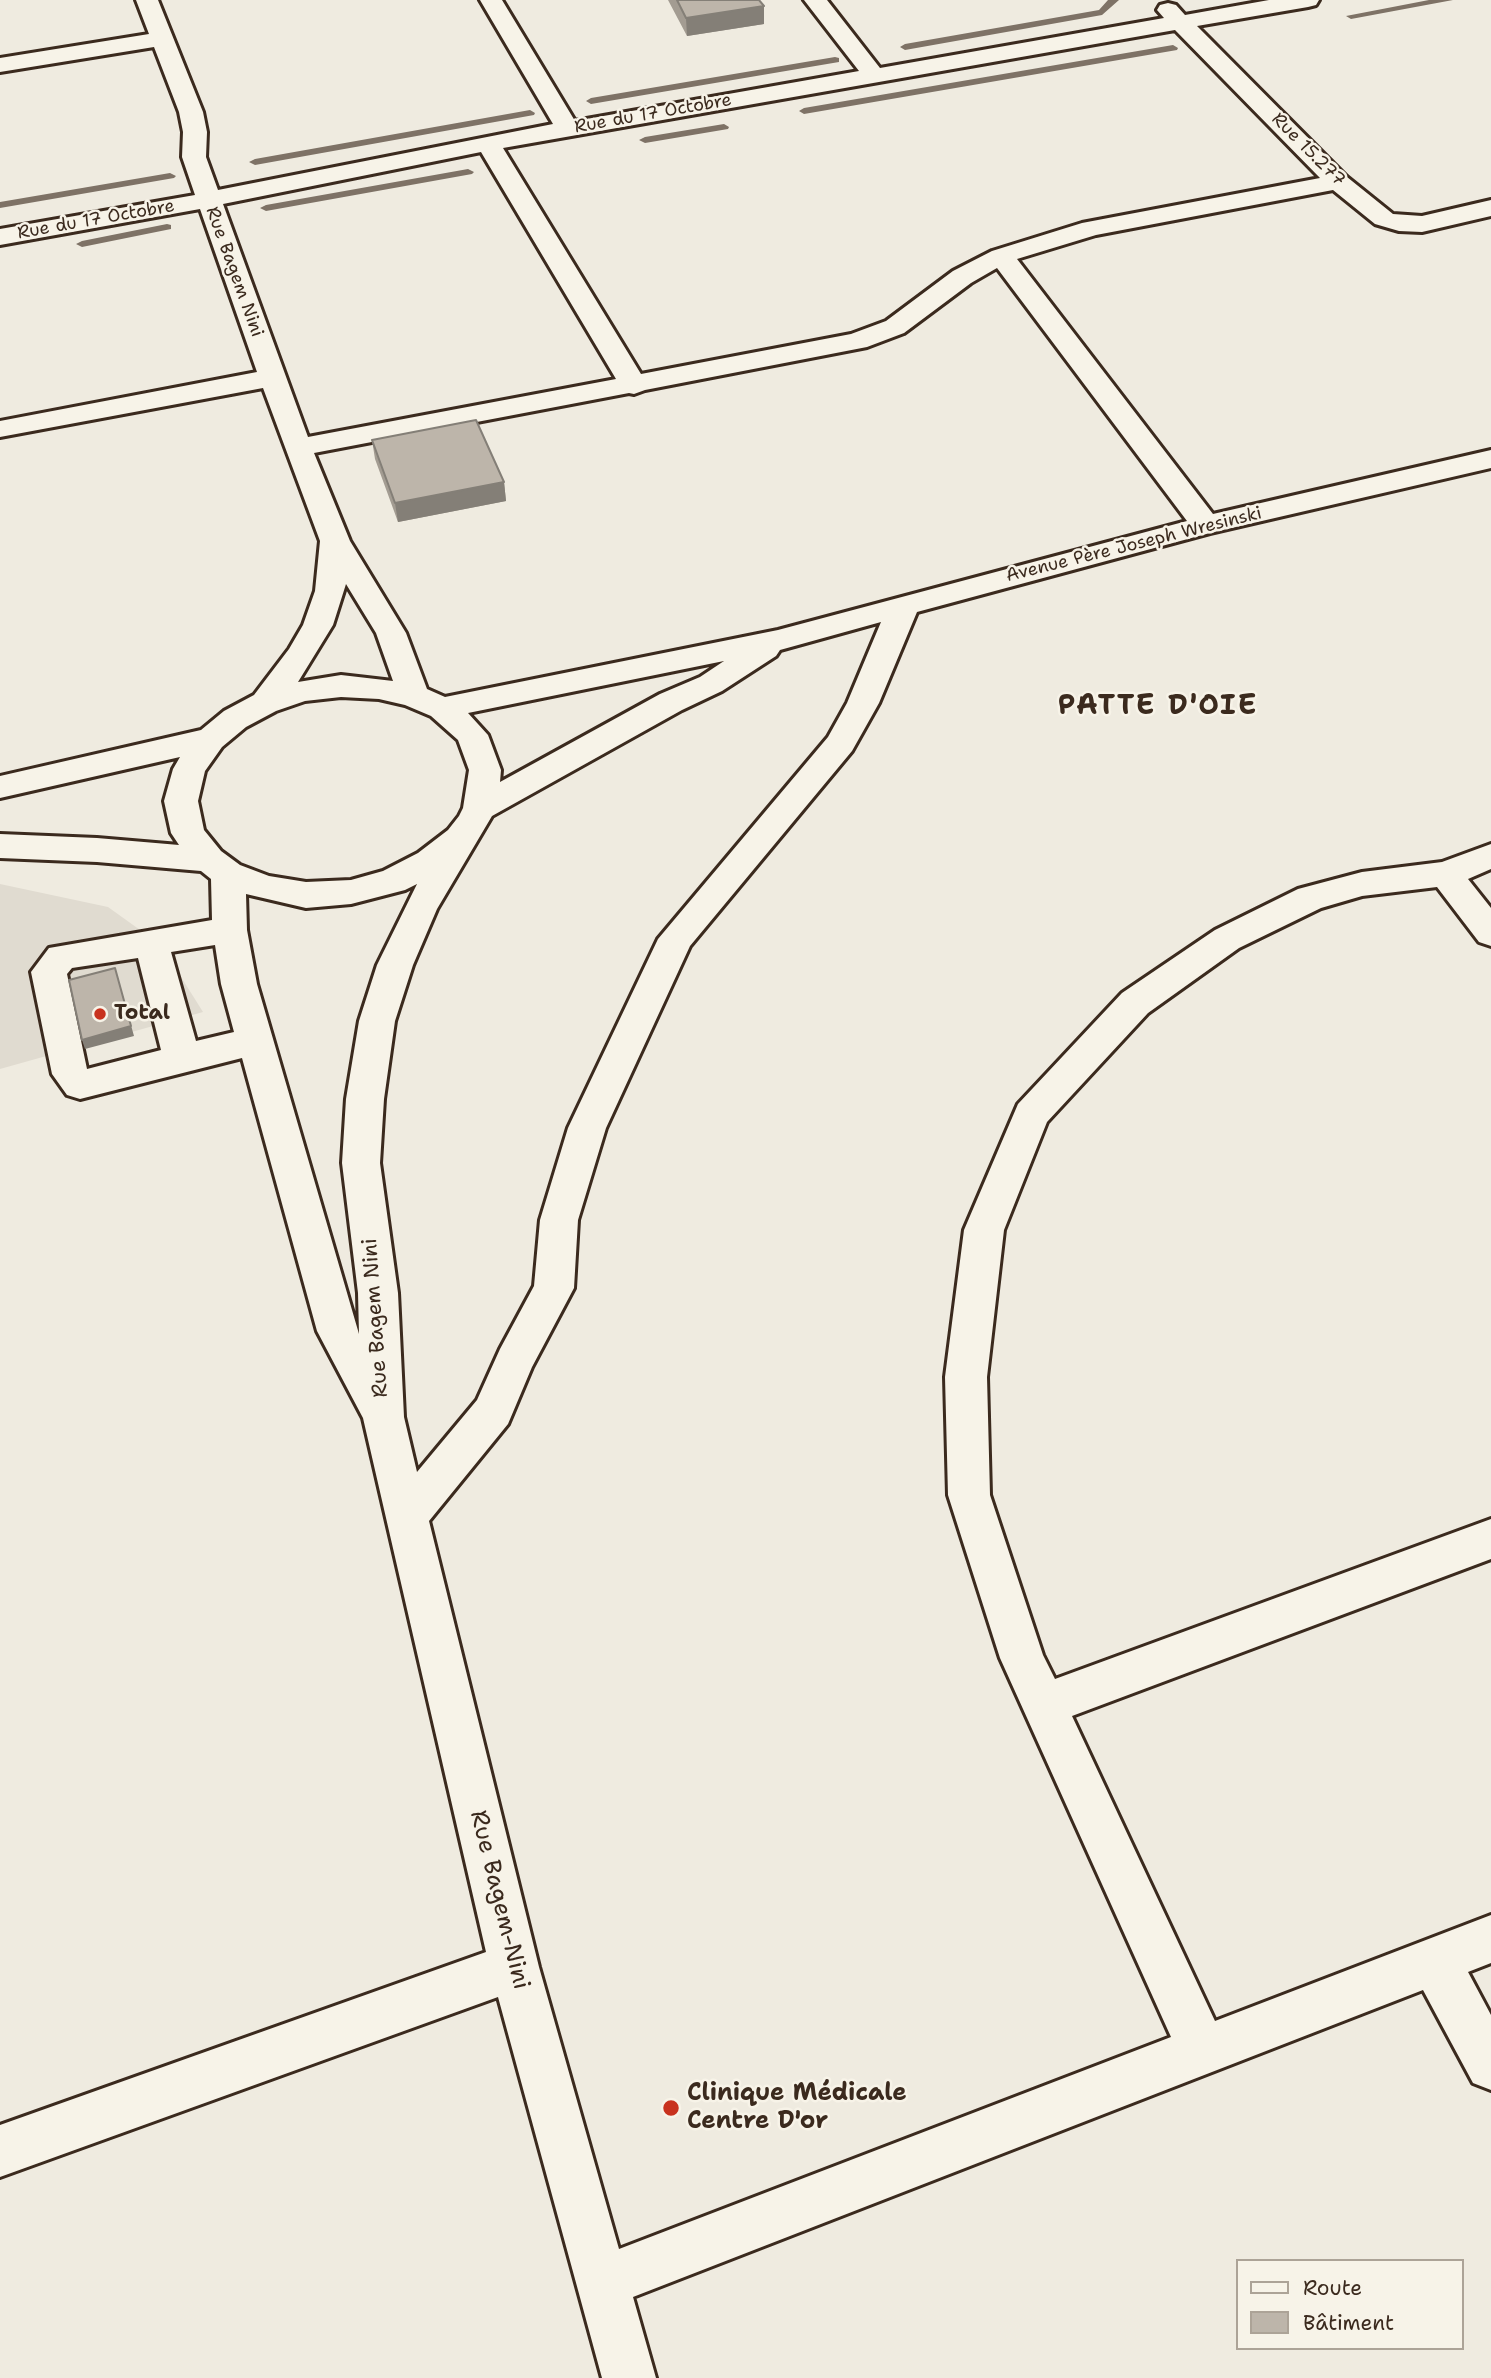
<!DOCTYPE html>
<html>
<head>
<meta charset="utf-8">
<style>
	body { margin:0 }
	#map { position:relative; width:1491px; height:2378px; overflow:hidden; background:#efebe0; font-family:"Shantell Sans",sans-serif }
	canvas { display:block }
	.legend { position:absolute; left:1236px; top:2259px; width:228px; height:91px; box-sizing:border-box; background:#f7f3e8; border:2px solid #aca397; margin:0; padding:9px 12px; list-style:none; font-size:21px; color:#3b2a1e }
	.legend li { display:flex; align-items:center; gap:14px; height:35px }
	.legend b { width:35px; border:2px solid #aca397 }
</style>
</head>
<body>
<div id="map">
<canvas width="1491" height="2378"></canvas>
<ul class="legend">
<li><b style="height:9px;background:#f7f3e8"></b>Route</li>
<li><b style="height:19px;background:#bdb5aa"></b>Bâtiment</li>
</ul>
</div>
<script>
const context = document.querySelector('canvas').getContext('2d');
context.lineJoin = 'round';
function fill(path, color) { context.fillStyle = color; context.fill(path, 'evenodd'); }
const toPath = rows => new Path2D(rows.map(r => 'M' + r).join(''));
function trace(path, color, width, dash) { context.strokeStyle = color; context.lineWidth = width; context.lineCap = dash ? 'butt' : 'round'; context.setLineDash(dash || []); context.stroke(path); }
function write(font, color, halo, rows, align = 'center') {
  context.font = font + ' "Shantell Sans",sans-serif'; context.lineWidth = 5; context.setLineDash([]); context.textBaseline = 'middle'; context.strokeStyle = halo; context.fillStyle = color; for (const [text, x, y, turn = 0] of rows) {
    context.save(); context.translate(x, y); context.rotate((+turn || 0) * Math.PI / 180); context.textAlign = isNaN(turn) ? turn : align; if (halo) context.strokeText(text, 0, 0); context.fillText(text, 0, 0); context.restore();
  }
}
const built = toPath([
	[0,884,108,907,161,945,203,1012,0,1069]
]);
const stream = toPath([
	[1108,0,1119,0,1102,15,905,50,900,47,905,44,1099,10,1108,0],
	[1429,0,1453,0,1351,19,1346,16,1429,0],
	[1173,45,1178,48,1177,50,804,114,799,111,804,108,1173,45],
	[835,57,839,58,839,62,591,104,586,101,591,98,835,57],
	[530,110,535,113,534,115,255,165,249,162,255,159,530,110],
	[724,124,729,127,728,129,645,143,639,140,645,137,724,124],
	[468,169,474,172,472,174,266,211,260,208,266,205,468,169],
	[170,173,176,176,174,178,0,208,0,202,170,173],
	[167,224,171,225,171,229,82,247,76,244,82,241,167,224]
]);
const minor = toPath([
	[136,0,158,0,203,112,207,132,206,157,218,190,553,124,480,0,502,0,575,121,859,71,804,0,827,0,880,68,1164,18,1157,10,1160,5,1168,3,1176,5,1185,15,1269,0,1319,0,1316,5,1308,7,1197,26,1347,177,1393,214,1422,216,1491,200,1491,216,1422,232,1399,231,1375,224,1333,190,1096,235,1017,259,1213,514,1491,450,1491,468,1210,533,917,612,879,703,852,751,690,946,606,1128,578,1220,574,1288,532,1367,508,1424,429,1521,539,1967,619,2249,1171,2037,1000,1658,948,1495,945,1377,964,1230,1018,1104,1122,993,1215,930,1298,889,1362,872,1442,862,1491,844,1491,869,1468,879,1491,908,1491,946,1479,942,1437,887,1362,896,1321,908,1239,948,1148,1013,1047,1122,1004,1230,987,1377,990,1495,1043,1655,1055,1679,1491,1519,1491,1559,1072,1716,1215,2021,1491,1915,1491,1963,1468,1972,1491,2015,1491,2090,1473,2083,1423,1990,633,2297,656,2378,602,2378,498,1997,0,2177,0,2125,486,1952,363,1418,317,1331,242,1058,80,1099,67,1095,52,1074,31,972,49,948,212,920,211,879,201,871,97,862,0,858,0,834,97,838,179,845,171,833,164,801,173,769,180,757,0,798,0,776,201,730,224,711,254,695,289,649,303,625,315,591,320,541,263,388,0,437,0,421,257,372,200,209,0,245,0,229,195,195,182,157,183,132,179,112,154,47,0,72,0,58,149,34,136,0],
	[1175,30,1320,178,1082,223,992,251,953,271,886,321,851,334,641,374,503,148,1175,30],
	[481,152,616,379,308,437,223,204,481,152],
	[997,268,1187,521,778,630,445,697,427,689,406,633,350,541,314,453,629,393,634,394,645,390,867,347,904,333,971,283,997,268],
	[346,584,376,633,393,681,341,675,298,682,333,625,346,584],
	[881,622,847,703,828,737,658,939,568,1128,540,1220,534,1286,500,1349,477,1400,417,1472,404,1417,398,1293,380,1163,384,1099,395,1021,413,965,437,909,492,816,682,710,722,691,776,656,780,650,881,622],
	[724,661,700,677,660,694,500,782,501,770,488,735,468,713,724,661],
	[341,697,379,699,405,705,431,716,458,740,469,770,463,808,459,816,448,830,418,853,383,871,351,880,306,882,269,876,240,865,221,851,204,830,198,801,205,771,222,747,246,727,276,711,305,701,341,697],
	[417,884,377,965,359,1021,346,1099,342,1163,358,1293,359,1334,257,984,247,930,246,894,306,908,351,904,405,890,417,884],
	[215,945,221,984,234,1032,196,1041,171,952,215,945],
	[138,958,161,1050,87,1069,67,974,72,968,138,958]
]);
const wall = toPath([
	[668,0,759,0,764,6,764,24,687,36],
	[372,440,504,482,506,501,398,522,375,459]
]);
const shadedWall = toPath([
	[764,6,764,24,687,36,686,18],
	[504,482,506,501,398,522,395,503],
	[115,968,134,1036,85,1049,82,1040]
]);
const building = toPath([
	[677,0,759,0,764,6,686,18,677,0],
	[476,420,504,482,395,503,372,440,476,420],
	[115,968,131,1026,82,1040,69,980,115,968]
]);
const markers = [
	[100,1014,7,"#c8321e"],
	[671,2108,9,"#c8321e"]
];
const farStreetnames = [
	["Rue du 17 Octobre",653,114,-10],
	["Rue 15.277",1308,150,45],
	["Rue du 17 Octobre",96,220,-10],
	["Rue Bagem Nini",234,272,70],
	["Avenue Père Joseph Wresinski",1134,545,-14]
];
const poiNames = [
	["Total",114,1014]
];
const streetNames = [
	["Rue Bagem Nini",376,1318,-94]
];
const nearStreetnames = [
	["Rue Bagem-Nini",499,1900,76]
];
const nearPoinames = [
	["Clinique Médicale",687,2094],
	["Centre D'or",687,2122]
];
const districtNames = [
	["PATTE D'OIE",1158,707]
];
fill(built, '#e0dbd0');
fill(stream, '#7e7266');
trace(minor, '#3b2a1e', 6);
fill(minor, '#f7f3e8');
fill(wall, '#a39c92');
fill(shadedWall, '#847f77');
fill(building, '#bdb5aa');
trace(building, '#847f77', 2);
for (const [x, y, r, color] of markers) { const dot = new Path2D(); dot.arc(x, y, r, 0, 2 * Math.PI); context.fillStyle = color; context.fill(dot); trace(dot, '#f7f3e8', 2.5); }
write('18px', '#3b2a1e', '#f7f3e8', farStreetnames);
write('bold 21px', '#3b2a1e', '#f7f3e8', poiNames, 'left');
write('21px', '#3b2a1e', '#f7f3e8', streetNames);
write('24px', '#3b2a1e', '#f7f3e8', nearStreetnames);
write('bold 24px', '#3b2a1e', '#f7f3e8', nearPoinames, 'left');
context.letterSpacing = '2px';
write('bold 28px', '#3b2a1e', '#f7f3e8', districtNames);
context.letterSpacing = '0px';
</script>
</body>
</html>
